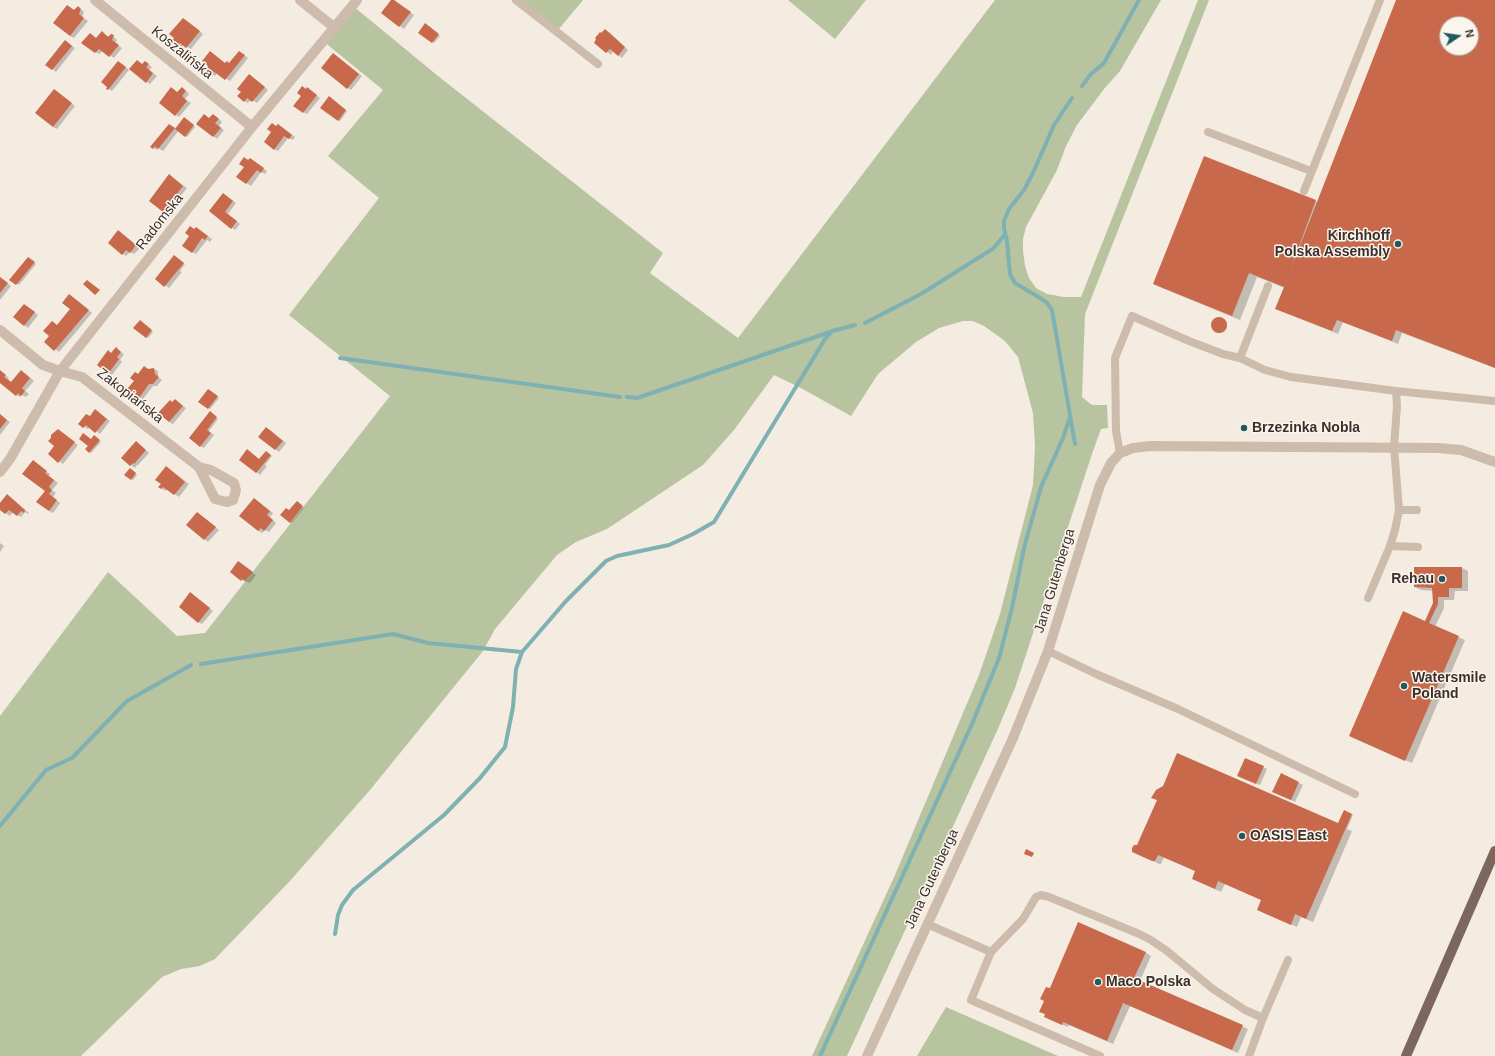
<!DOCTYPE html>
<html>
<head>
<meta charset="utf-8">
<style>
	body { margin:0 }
	#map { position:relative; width:1495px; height:1056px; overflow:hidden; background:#f4ebe1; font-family:Arial,sans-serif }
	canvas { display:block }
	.north { position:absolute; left:1439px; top:16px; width:40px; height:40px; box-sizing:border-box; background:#fbf5ee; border:1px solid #aea6a0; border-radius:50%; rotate:77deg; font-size:11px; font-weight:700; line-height:16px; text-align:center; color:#3b302b }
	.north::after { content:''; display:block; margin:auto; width:14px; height:18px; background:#1f5a5e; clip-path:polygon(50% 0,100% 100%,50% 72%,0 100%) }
</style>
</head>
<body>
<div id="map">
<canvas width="1495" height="1056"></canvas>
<div class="north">N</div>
</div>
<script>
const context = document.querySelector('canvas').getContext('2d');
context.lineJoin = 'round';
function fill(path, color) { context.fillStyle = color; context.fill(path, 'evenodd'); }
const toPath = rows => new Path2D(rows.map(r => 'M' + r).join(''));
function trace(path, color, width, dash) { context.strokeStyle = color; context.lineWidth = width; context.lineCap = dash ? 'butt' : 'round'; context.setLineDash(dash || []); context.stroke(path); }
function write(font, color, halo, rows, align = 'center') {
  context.font = font + ' Arial,sans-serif'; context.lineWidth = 3; context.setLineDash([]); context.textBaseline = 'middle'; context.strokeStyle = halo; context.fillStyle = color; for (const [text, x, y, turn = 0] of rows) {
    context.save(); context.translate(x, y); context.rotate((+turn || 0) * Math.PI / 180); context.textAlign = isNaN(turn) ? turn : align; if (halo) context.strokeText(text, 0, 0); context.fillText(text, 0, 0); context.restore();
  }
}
const green = toPath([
	[520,0,583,0,558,30],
	[788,0,866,0,835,39],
	[995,0,1161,0,1120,71,1104,89,1077,125,1066,146,1057,170,1026,227,1023,239,1023,251,1025,266,1029,278,1036,288,1047,294,1064,297,1081,297,1198,0,1209,0,1085,314,1082,397,1092,405,1107,405,1108,428,1101,429,1092,454,1015,688,997,731,847,1056,812,1056,895,875,979,675,1000,614,1033,485,1035,447,1033,413,1018,357,1005,341,984,326,973,321,963,321,939,328,916,342,878,374,851,416,801,388,774,375,734,430,703,465,607,529,576,542,557,555,495,629,483,651,370,790,289,882,215,959,200,966,181,969,162,977,81,1056,0,1056,0,716,108,572,177,636,205,633,390,396,289,315,379,198,328,156,383,90,323,41,353,6,438,76,663,253,650,273,738,338],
	[946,1007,1058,1056,917,1056]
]);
const shadow = toPath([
	[392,0,414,15,404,29,382,13],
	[1397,0,1495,0,1495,368,1402,333,1398,344,1343,322,1338,334,1277,309,1285,288,1257,277,1240,320,1162,288,1154,284,1315,201,1318,202],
	[1447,24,1471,24,1471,48,1447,48],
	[68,6,74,10,78,8,82,10,84,12,82,17,88,21,74,38,70,36],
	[187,21,203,34,191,49,184,45,181,48,177,46],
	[427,26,440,36,434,43,419,32],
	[609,32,628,50,622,58,613,51,611,55,595,43,602,34],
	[106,35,109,37,111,35,114,37,117,40,115,43,122,48,114,58,103,51,99,54,95,52,97,39],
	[65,41,75,48,56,72,47,64],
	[243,54,248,58,230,81,217,73,215,76,206,70,230,63],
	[334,54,362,76,351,90,348,88],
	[145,62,152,67,149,70,157,76,150,84,147,82,143,65],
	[122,64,129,70,112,91,107,88],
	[250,75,268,90,257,103,251,99,248,103,244,101,242,92],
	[186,91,189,94,185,99,191,103,179,117,176,115,178,93],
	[311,91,320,98,307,114,303,112],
	[58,93,75,106,57,129,53,127],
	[330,98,347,111,340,121,338,120],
	[217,117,222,122,219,126,224,130,217,139,197,123],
	[186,119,195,127,187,137,179,130,163,151,158,148,157,150,152,147,173,127,176,129],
	[277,127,282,127,295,137,293,140,288,138,278,151,274,149],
	[249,161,254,162,267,171,265,174,261,172,251,186,238,177],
	[173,178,187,188,167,213,164,211],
	[224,194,236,203,228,214,240,224,235,230,210,211],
	[195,230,200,231,212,239,210,242,207,240,196,254,192,252],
	[122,234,140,248,134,254,130,252,126,256,123,254],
	[176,257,185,264,180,271,182,272,169,288,156,279],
	[28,258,36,264,19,285,11,280],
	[0,277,11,286,0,300],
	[73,297,92,313,59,352,45,342,71,309],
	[28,307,38,315,28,328,14,317],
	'1213 326a7 7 0 1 1 14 0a7 7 0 1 1-14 0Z',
	[142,322,153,332,148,338,146,337],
	[120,351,124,354,120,360,122,362,112,375,108,373,112,354],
	[145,367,149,370,154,369,158,371,158,377,162,380,157,386,153,386,143,399,139,397,135,381],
	[0,371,9,378,8,379,12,383,25,373,34,381,25,391,29,394,26,397,22,395,20,397,16,395,0,382],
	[208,390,219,398,210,409,200,402],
	[173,403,179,403,186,408,173,424,169,422],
	[99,413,110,421,100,434,90,427,88,429,84,427,90,417],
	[210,413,218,419,209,431,214,435,204,448,200,446],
	[0,415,10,422,0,435],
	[58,430,78,445,63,464,49,454,56,446,50,441,52,434],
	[270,430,286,443,279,452,259,437],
	[94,437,101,442,91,453,86,449],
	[140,445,149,453,138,465,137,465,135,468,122,458],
	[268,453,272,456,265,465,267,466,260,475,240,459,260,460],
	[37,464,50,474,49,476,58,483,52,490,56,493,53,497,60,503,53,513,49,511,46,491],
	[167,467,189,484,179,497,167,489,165,491,160,487,162,484],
	[132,470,137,475,133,480,126,475],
	[7,495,29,513,28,514,25,512,21,517,13,512,10,516,0,509,0,504],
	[254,499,273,513,270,517,276,523,269,532,265,530,262,533,259,531,241,516],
	[298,503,304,508,292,523,290,522,290,511],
	[198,513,219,530,208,542,187,525],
	[0,543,4,546,0,552],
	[242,565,256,575,250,583,241,580,231,572],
	[1415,568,1462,568,1468,571,1468,591,1455,591,1454,600,1444,600,1444,608,1435,627,1465,640,1412,763,1350,736,1426,622,1434,603,1434,591,1421,590,1415,587],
	[194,596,213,611,202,624,198,622],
	[1263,767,1267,769,1260,785,1242,777],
	[1281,774,1303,785,1295,802,1277,794],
	[1153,798,1343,827,1345,812,1353,815,1347,829,1352,831,1313,922,1301,917,1297,927,1264,913,1262,900,1225,884,1221,892,1193,879,1196,871,1164,857,1161,864,1159,864,1139,854,1138,846,1158,801],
	[1145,952,1151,956,1140,981,1248,1029,1238,1053,1130,1006,1113,1044,1069,1025,1068,1027,1051,1020,1050,989]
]);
const stream = toPath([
	[1082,86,1091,74,1104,63,1139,0],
	[1072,98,1054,125,1033,173,1024,190,1009,209,1004,221,1004,228,1007,241,1010,274,1015,283,1040,298,1047,303,1052,310,1075,444],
	[865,323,921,294,994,248,1005,234],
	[340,358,620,397],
	[627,397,637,398,830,332],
	[201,664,393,634,428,643,522,652,566,601,606,561,617,556,669,545,693,534,714,522,825,339,832,331,855,325],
	[0,826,46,770,72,758,127,701,191,665],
	[335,934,338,915,342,905,353,890,444,815,480,778,505,747,513,707,516,669,522,652],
	[820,1056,972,724,999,658,1012,608,1024,548,1041,487,1063,438,1070,417]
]);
const building = toPath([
	[391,0,394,0,411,12,399,27,381,13],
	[1396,0,1495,0,1495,368,1396,330,1392,341,1337,320,1332,331,1275,309,1284,287,1249,273,1232,316,1153,284,1204,156,1316,200,1290,271],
	[1447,24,1471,24,1471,48,1447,48],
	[67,5,74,10,78,6,81,9,79,14,84,18,70,36,53,23],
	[183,18,200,31,186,48,180,43,177,47,171,42,174,38,169,34],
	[425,23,439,34,432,43,418,33],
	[605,29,625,47,618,56,610,49,606,53,594,43,596,39,595,38,600,32,601,33],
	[102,31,108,37,111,34,114,35,112,40,119,45,109,57,99,49,95,53,81,43,90,33,96,38],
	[65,40,72,46,52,70,45,65],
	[210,51,225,63,227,61,229,63,239,51,245,55,225,80,213,71,210,74,205,70,208,66,202,61],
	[333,53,359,74,347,89,321,68],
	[137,60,142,64,145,61,149,64,146,67,153,73,146,83,129,69],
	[118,61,126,67,108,90,106,89,107,87,101,82],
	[249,74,265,87,252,102,247,98,244,102,237,96,241,92,237,89],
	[302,86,306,89,307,87,317,95,303,113,293,106,301,96,297,93],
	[171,87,177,92,182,87,186,91,182,96,187,101,175,116,159,103],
	[54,89,72,103,53,127,35,113],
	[329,96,346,110,338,121,320,108],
	[204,114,209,118,213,114,219,119,215,123,221,128,213,137,196,124],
	[184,117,194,125,185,137,175,129],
	[272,123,276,126,278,124,292,135,289,139,284,136,274,150,264,142,271,132,267,129],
	[169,124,175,128,158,149,155,146,153,149,150,147],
	[244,157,248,160,250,158,264,168,261,173,257,170,246,184,236,177,244,167,239,164],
	[169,174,183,186,163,212,149,201],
	[223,193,233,201,225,212,237,221,231,229,209,211],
	[190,226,194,229,196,227,208,236,205,240,202,238,192,253,182,246,189,236,185,233],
	[118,230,136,245,130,253,126,250,122,255,108,243],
	[174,255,184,263,164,287,155,279],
	[28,257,35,262,16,285,9,280],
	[0,277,8,283,0,293],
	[87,280,100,290,95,295,83,284],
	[69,294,89,310,54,351,44,342,49,336,43,331,52,321,57,325,70,309,62,303],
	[24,304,35,312,24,326,13,317],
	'1211 325a8 8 0 1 1 16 0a8 8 0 1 1-16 0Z',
	[140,320,152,330,146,338,133,328],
	[116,347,121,352,117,357,119,359,108,374,97,365,108,350,111,353],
	[144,366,148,369,154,368,155,374,159,377,153,384,149,384,139,398,127,389,134,381,130,378,135,372,138,374],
	[0,370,6,375,4,377,11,382,21,370,30,378,22,388,25,391,21,396,18,393,16,396,0,383],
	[208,389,218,396,208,409,198,402],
	[175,399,183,406,169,422,158,413,170,400,172,402],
	[95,409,107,419,95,433,86,425,83,428,78,424,86,414,90,416],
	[210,411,217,417,207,430,211,433,200,447,189,438],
	[0,414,7,420,0,429],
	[266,427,283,441,275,450,258,437],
	[58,429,75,442,58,463,48,454,54,446,48,441,51,438,51,435],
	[83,433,91,439,94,435,100,440,89,453,85,449,88,446,79,439],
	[136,441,146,450,134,464,133,463,130,466,121,458],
	[247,449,259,459,266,451,271,455,256,473,239,460],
	[33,460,47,471,45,473,54,480,49,487,52,490,49,494,57,500,49,511,36,502,45,491,22,474],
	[166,466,185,482,174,495,163,487,161,489,158,487,161,484,155,480],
	[130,468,136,473,131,480,124,475],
	[7,494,25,510,24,513,21,511,17,516,9,510,5,514,0,510,0,503],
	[254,498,270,511,267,515,273,520,264,531,261,528,258,531,239,516],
	[297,501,303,506,290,523,280,515,286,508,289,510],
	[197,512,216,527,204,540,186,525],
	[238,561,253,572,245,581,242,579,241,581,230,572],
	[1414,567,1462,567,1462,588,1449,588,1449,597,1438,597,1438,604,1429,623,1459,636,1405,761,1349,736,1403,611,1425,621,1433,603,1432,588,1414,587],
	[190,592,210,608,198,623,179,607],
	[1177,753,1338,823,1344,810,1352,814,1306,919,1295,914,1291,925,1257,910,1261,900,1218,881,1215,889,1192,879,1195,871,1158,855,1155,861,1152,861,1132,852,1132,848,1134,845,1137,845,1157,800,1151,798,1156,790,1163,786],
	[1245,758,1264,766,1256,784,1237,776],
	[1281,773,1299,782,1291,800,1272,792],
	[1026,849,1034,853,1032,857,1024,854],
	[1078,922,1146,952,1134,978,1243,1025,1232,1050,1123,1003,1107,1041,1063,1022,1062,1025,1044,1017,1045,1014,1039,1012,1044,1001,1040,999,1046,987,1050,988]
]);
const service = toPath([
	[516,0,598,64],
	[1208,132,1311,171],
	[1304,191,1380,0],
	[1240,358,1268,286],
	[1120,453,1116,431,1115,358,1132,316,1189,341,1223,354,1240,358,1265,370,1291,377,1396,391,1495,401],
	[1399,510,1417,510],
	[1390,546,1418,547],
	[1368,598,1390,546,1395,530,1399,510,1394,447,1397,406,1396,391],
	[1048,651,1096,674,1178,709,1355,794],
	[927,924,991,952,971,1000,1100,1056],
	[991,952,1023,919,1036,897,1041,895,1049,897,1137,933,1151,940,1167,951,1213,989,1245,1010,1263,1018],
	[1249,1056,1263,1018,1288,960]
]);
const minor = toPath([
	[95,0,252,127],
	[300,0,335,28],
	[0,330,43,365,60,371,82,377,199,467,211,470,234,483,236,490,233,500,227,502,215,499,199,467],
	[0,472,10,459,60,371,252,127,357,0],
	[867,1056,1013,738,1048,651,1100,485,1111,463,1120,453,1133,448,1151,446,1438,448,1461,450,1495,462]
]);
const primary = toPath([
	[1406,1056,1495,851]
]);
const markers = [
	[1398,244,4,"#1f5a5e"],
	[1244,428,4,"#1f5a5e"],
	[1442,579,4,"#1f5a5e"],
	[1404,686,4,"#1f5a5e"],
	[1242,836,4,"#1f5a5e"],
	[1098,982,4,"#1f5a5e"]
];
const streetNames = [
	["Koszalińska",182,53,39],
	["Radomska",160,222,-52],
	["Zakopiańska",130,396,38],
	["Jana Gutenberga",1055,581,-73],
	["Jana Gutenberga",932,879,-65]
];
const poiNames = [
	["Kirchhoff",1390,236,"right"],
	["Polska Assembly",1390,252,"right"],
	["Brzezinka Nobla",1252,428],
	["Rehau",1434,579,"right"],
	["Watersmile",1412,678],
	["Poland",1412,694],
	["OASIS East",1250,836],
	["Maco Polska",1106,982]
];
fill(green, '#b8c4a0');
fill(shadow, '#0003');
trace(stream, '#7fb0b2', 4);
fill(building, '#c8694b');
trace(service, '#cdbbac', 8);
trace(minor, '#cdbbac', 10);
trace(primary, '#7d675c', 10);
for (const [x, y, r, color] of markers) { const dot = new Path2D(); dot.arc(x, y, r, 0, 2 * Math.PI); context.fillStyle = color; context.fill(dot); trace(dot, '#fbf5ee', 1.5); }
write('14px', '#3b302b', '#fbf5ee', streetNames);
write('bold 14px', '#3b302b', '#fbf5ee', poiNames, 'left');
</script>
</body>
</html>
